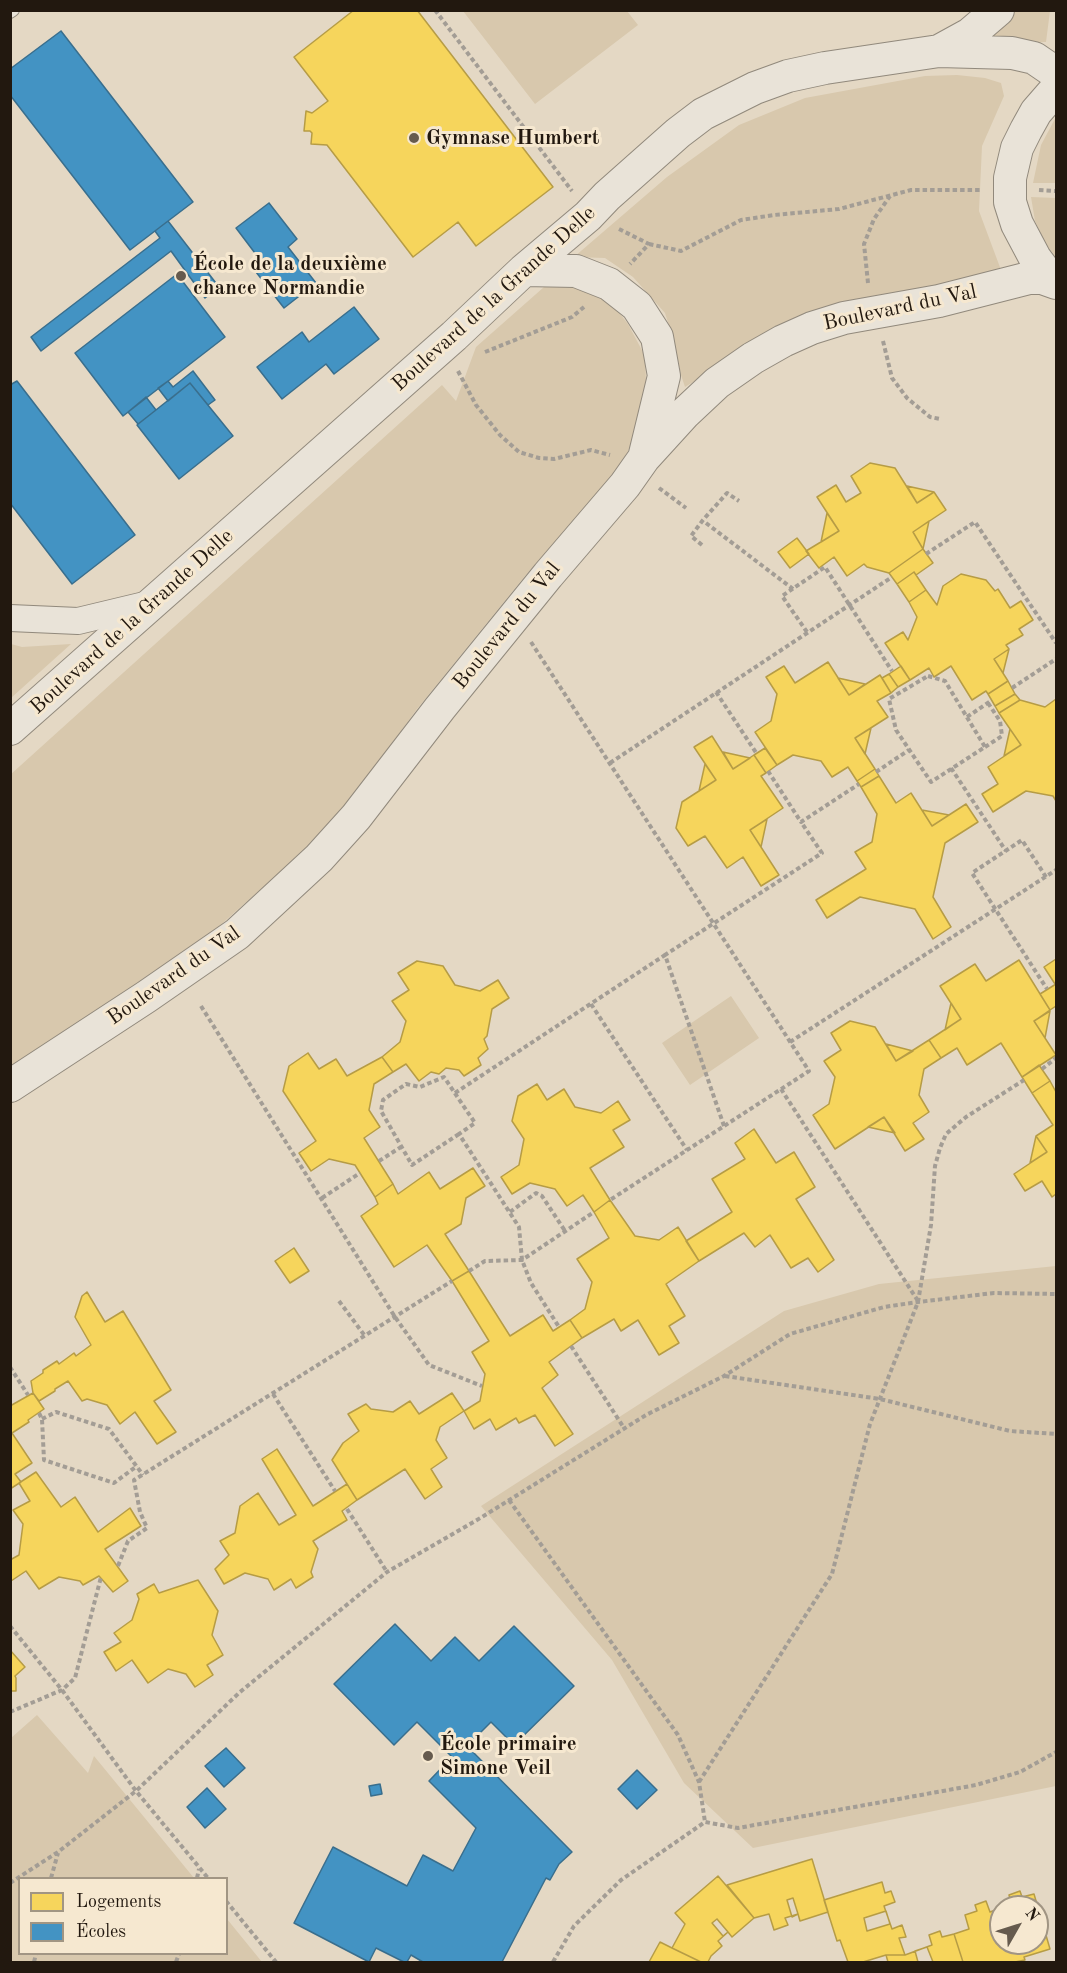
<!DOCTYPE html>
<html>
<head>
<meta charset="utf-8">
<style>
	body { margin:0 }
	#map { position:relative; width:1067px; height:1973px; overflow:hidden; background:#e4d8c4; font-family:"Old Standard TT",serif }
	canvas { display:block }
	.frame { position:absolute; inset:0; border:12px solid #22180f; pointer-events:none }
	.legend { position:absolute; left:18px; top:1877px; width:210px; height:78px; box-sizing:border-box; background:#f6e8d0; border:2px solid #a19583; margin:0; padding:8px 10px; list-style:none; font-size:18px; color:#22180f }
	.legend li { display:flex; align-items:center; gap:12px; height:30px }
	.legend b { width:30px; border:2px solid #a19583 }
	.north { position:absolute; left:989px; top:1895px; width:60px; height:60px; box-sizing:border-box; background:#f6e8d0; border:2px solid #a19583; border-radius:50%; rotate:51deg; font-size:16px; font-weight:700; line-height:24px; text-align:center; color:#22180f }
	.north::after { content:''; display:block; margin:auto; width:21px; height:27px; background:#665b4e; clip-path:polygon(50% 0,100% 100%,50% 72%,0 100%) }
</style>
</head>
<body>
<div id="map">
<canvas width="1067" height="1973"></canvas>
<div class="frame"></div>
<ul class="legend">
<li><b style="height:16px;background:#f6d55c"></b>Logements</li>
<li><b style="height:16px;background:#4393c3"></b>Écoles</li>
</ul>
<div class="north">N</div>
</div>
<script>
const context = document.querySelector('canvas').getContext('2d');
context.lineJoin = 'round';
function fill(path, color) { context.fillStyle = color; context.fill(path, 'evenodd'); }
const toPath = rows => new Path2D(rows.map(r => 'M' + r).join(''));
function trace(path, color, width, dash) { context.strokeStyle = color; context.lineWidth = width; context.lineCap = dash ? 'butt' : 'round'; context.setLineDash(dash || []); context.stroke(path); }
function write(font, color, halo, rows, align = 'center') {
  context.font = font + ' "Old Standard TT",serif'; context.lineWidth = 6; context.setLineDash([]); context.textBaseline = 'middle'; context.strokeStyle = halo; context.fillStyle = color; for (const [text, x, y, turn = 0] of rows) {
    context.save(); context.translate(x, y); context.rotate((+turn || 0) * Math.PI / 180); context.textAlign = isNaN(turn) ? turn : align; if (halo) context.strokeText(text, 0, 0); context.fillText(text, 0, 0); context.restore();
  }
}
const green = toPath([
	[463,11,627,11,638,25,535,104],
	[1013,11,1050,11,1046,42,981,43],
	[957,75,985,78,1001,83,1004,96,982,146,979,211,1001,270,745,350,685,387,681,375,674,341,665,313,633,277,605,258,574,257,667,177,739,125,805,98,925,76],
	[1056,117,1056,183,1033,183,1041,145],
	[1031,197,1056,198,1056,257,1045,243,1035,221],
	[576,285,609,300,628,324,645,356,647,407,621,467,525,576,417,709,333,825,217,928,124,996,11,1067,10,775,442,385,456,401,476,347,544,287],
	[11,644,22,647,71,644,11,698],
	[731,996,759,1038,690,1085,662,1043],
	[1056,1266,1056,1786,753,1848,684,1783,612,1660,481,1506,784,1311,879,1284],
	[37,1715,88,1773,94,1756,194,1878,20,1878,20,1954,226,1954,227,1919,262,1962,11,1962,11,1738]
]);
const homes = toPath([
	[354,10,417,10,553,187,476,246,458,222,413,257,327,145,311,144,312,133,310,131,304,131,306,111,312,113,328,101,294,57,354,10],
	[870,463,895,468,917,503,934,492,946,510,913,532,923,549,889,573,867,567,864,564,847,576,834,557,819,568,806,551,839,531,817,497,836,485,846,502,861,493,851,476,870,463],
	[907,486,934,492,917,503,907,486],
	[827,513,839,531,821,542,827,513],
	[929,521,923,549,913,532,929,521],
	[797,538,809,554,790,568,778,552,797,538],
	[923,549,933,563,916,575,914,572,897,584,889,573,923,549],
	[914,572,926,590,909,602,897,584,914,572],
	[961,574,986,580,995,591,998,589,1010,608,1021,601,1033,620,1019,629,1023,635,1006,645,1009,649,994,659,1008,681,988,694,986,691,972,700,951,666,934,677,929,668,910,680,885,643,903,632,908,640,917,617,909,602,926,590,937,605,943,586,961,574],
	[1009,649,1003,673,994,659,1009,649],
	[828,662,849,695,880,675,891,693,877,701,888,717,855,738,875,769,857,781,848,767,832,777,821,761,793,755,777,765,755,732,771,721,777,694,766,677,784,666,795,683,828,662],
	[901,666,910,680,898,687,889,674,901,666],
	[889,674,898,687,891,693,882,678,889,674],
	[838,678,865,684,849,695,838,678],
	[1008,681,1015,694,995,706,988,694,1008,681],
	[1015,694,1020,700,999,713,995,706,1015,694],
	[1056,699,1056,801,1053,796,1026,791,993,812,982,794,998,784,988,767,1021,745,999,713,1020,700,1045,707,1056,699],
	[871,728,865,754,855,738,871,728],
	[1010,729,1021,745,1004,756,1010,729],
	[712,736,733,769,754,755,766,773,761,776,783,808,750,830,779,875,761,886,743,857,727,868,705,836,688,846,676,828,682,802,716,780,694,747,712,736],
	[765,748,777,765,766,773,754,755,765,748],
	[723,752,750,758,733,769,723,752],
	[705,764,716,780,699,791,705,764],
	[875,769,879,776,861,787,857,781,875,769],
	[879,776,896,803,911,793,932,826,966,804,978,822,945,843,933,897,951,927,933,939,915,909,860,897,827,918,816,900,866,869,855,852,872,842,877,814,861,787,879,776],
	[922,810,949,815,932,826,922,810],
	[767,819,761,847,750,830,767,819],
	[1056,959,1056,984,1055,984,1044,967,1056,959],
	[1019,960,1050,1010,1034,1021,1056,1055,1022,1077,1001,1043,967,1065,957,1048,941,1058,929,1040,961,1019,940,986,975,964,986,981,1019,960],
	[417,961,443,966,455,985,480,991,498,980,509,998,492,1009,487,1036,484,1039,488,1049,478,1058,481,1065,464,1076,459,1070,446,1068,439,1074,431,1072,419,1081,406,1064,393,1072,382,1057,400,1042,406,1021,392,1001,409,990,398,973,417,961],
	[1056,984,1056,1006,1050,1010,1040,994,1056,984],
	[951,1003,961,1019,945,1030,951,1003],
	[1050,1011,1045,1038,1034,1021,1050,1011],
	[850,1021,875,1027,896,1061,929,1040,941,1058,924,1069,919,1095,929,1112,913,1123,924,1139,905,1151,884,1117,835,1149,813,1115,829,1104,835,1077,824,1061,841,1050,831,1033,850,1021],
	[886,1044,913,1051,896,1061,886,1044],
	[308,1053,319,1069,336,1059,347,1076,382,1057,393,1072,374,1084,369,1110,380,1127,364,1138,393,1184,375,1197,355,1165,329,1159,311,1171,299,1153,316,1141,283,1091,289,1066,308,1053],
	[1039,1065,1050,1081,1032,1093,1022,1077,1039,1065],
	[1050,1081,1056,1092,1056,1194,1052,1197,1042,1181,1025,1191,1014,1174,1047,1152,1036,1136,1053,1125,1032,1093,1050,1081],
	[537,1084,547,1100,564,1089,575,1107,601,1113,618,1101,630,1120,613,1130,624,1147,590,1168,610,1200,594,1212,583,1195,567,1206,555,1189,530,1183,512,1194,501,1177,519,1165,524,1139,512,1121,518,1096,537,1084],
	[884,1117,895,1133,868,1127,884,1117],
	[754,1129,776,1163,794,1152,815,1187,796,1199,834,1260,818,1272,808,1258,791,1268,770,1235,755,1247,744,1233,699,1261,686,1241,732,1212,712,1179,745,1159,735,1143,754,1129],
	[1036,1136,1047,1152,1030,1163,1036,1136],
	[473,1168,485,1186,466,1198,461,1224,445,1234,469,1271,452,1281,427,1245,394,1267,361,1216,378,1204,375,1197,393,1184,398,1194,429,1172,440,1189,473,1168],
	[610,1200,635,1236,659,1240,678,1227,699,1261,666,1284,685,1316,669,1326,679,1343,659,1355,638,1320,621,1331,614,1319,582,1338,570,1320,585,1309,592,1282,577,1259,609,1238,594,1212,610,1200],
	[294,1248,309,1271,290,1283,275,1261,294,1248],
	[469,1271,510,1336,543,1315,553,1331,570,1320,582,1338,549,1362,558,1375,542,1388,573,1434,555,1446,535,1415,519,1423,516,1418,496,1430,490,1419,474,1429,464,1411,480,1401,485,1374,472,1352,489,1341,452,1281,469,1271],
	[87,1292,105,1322,123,1311,171,1390,154,1401,176,1432,157,1444,135,1412,120,1424,107,1405,87,1399,82,1401,68,1381,55,1389,55,1391,39,1401,33,1393,31,1381,43,1373,43,1370,57,1361,59,1364,74,1353,76,1356,91,1345,75,1317,82,1296,87,1292],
	[33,1393,44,1409,28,1420,29,1422,12,1433,32,1463,15,1474,21,1482,10,1489,10,1406,33,1393],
	[452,1393,464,1411,440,1427,436,1440,447,1458,431,1469,442,1487,425,1499,405,1469,357,1500,332,1460,343,1443,359,1431,348,1414,366,1404,371,1409,393,1412,410,1401,419,1414,452,1393],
	[277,1449,313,1506,347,1484,357,1500,342,1511,347,1520,313,1541,318,1549,311,1572,313,1577,296,1588,291,1579,274,1590,268,1579,245,1573,224,1584,215,1569,229,1555,220,1541,235,1533,240,1506,258,1493,279,1525,296,1515,262,1459,277,1449],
	[36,1472,61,1507,75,1497,98,1532,130,1508,141,1526,105,1549,128,1581,113,1592,99,1576,83,1585,80,1581,59,1577,39,1589,26,1571,11,1581,10,1560,19,1555,23,1524,13,1510,30,1501,19,1483,36,1472],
	[198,1580,218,1611,212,1635,223,1655,207,1665,213,1675,195,1687,186,1674,168,1669,148,1683,132,1660,116,1671,104,1652,121,1642,114,1633,132,1620,139,1599,137,1594,154,1584,159,1593,198,1580],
	[10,1650,25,1667,15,1676,16,1678,16,1691,10,1691,10,1650],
	[812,1859,828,1912,800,1921,798,1914,785,1918,788,1925,774,1930,769,1914,754,1918,727,1885,812,1859],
	[718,1876,754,1918,732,1937,728,1932,718,1941,722,1946,711,1956,708,1962,701,1962,672,1948,685,1924,675,1913,718,1876],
	[882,1882,885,1893,891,1891,895,1902,884,1906,892,1929,902,1925,906,1937,899,1938,905,1955,886,1955,863,1962,848,1962,840,1940,837,1941,824,1900,882,1882],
	[1020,1891,1022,1897,1034,1894,1050,1949,1024,1957,1025,1960,1015,1962,963,1962,954,1934,969,1929,965,1915,977,1911,975,1905,986,1901,990,1912,1001,1908,1001,1943,1037,1943,1037,1907,1006,1907,1012,1905,1009,1895,1020,1891],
	[793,1898,798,1914,792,1917,787,1900,793,1898],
	[886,1911,890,1924,867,1931,864,1918,886,1911],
	[717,1919,728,1932,723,1936,712,1923,717,1919],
	[940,1931,942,1937,954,1934,963,1962,888,1962,886,1955,905,1955,932,1945,929,1935,940,1931],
	[660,1942,672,1948,701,1962,649,1962,660,1942],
	[927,1947,933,1962,918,1962,915,1951,927,1947]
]);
const schools = toPath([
	[61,31,193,202,130,250,10,95,10,69,61,31],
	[269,203,297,239,288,247,316,283,284,308,256,272,264,265,236,228,269,203],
	[168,221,219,287,205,298,171,251,41,351,31,337,160,238,155,231,168,221],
	[177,274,225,337,123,416,75,353,177,274],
	[354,307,379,339,334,374,326,364,282,399,257,367,302,332,309,342,354,307],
	[193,371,215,400,208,405,190,383,168,401,158,388,168,381,173,387,193,371],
	[17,381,135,535,72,584,10,503,10,385,17,381],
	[190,383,233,436,179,479,137,425,190,383],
	[146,397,156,410,138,424,128,412,146,397],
	[395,1624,431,1661,455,1637,479,1661,514,1626,574,1686,514,1745,491,1722,467,1746,572,1852,559,1864,550,1880,546,1878,502,1962,423,1962,411,1955,407,1962,404,1962,376,1948,369,1962,294,1923,333,1847,407,1886,423,1855,453,1871,476,1828,429,1781,452,1757,417,1722,394,1745,334,1684,395,1624],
	[226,1748,245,1768,224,1787,205,1766,226,1748],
	[637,1770,657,1790,637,1809,618,1789,637,1770],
	[380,1784,382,1794,371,1796,369,1786,380,1784],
	[207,1788,226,1809,205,1828,187,1807,207,1788]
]);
const path = toPath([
	[435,10,572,191],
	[1039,190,1056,191],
	[619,229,649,244,630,264],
	[649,244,681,251,741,220,774,215,839,209,911,190,981,190],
	[868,283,864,244,874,219,890,196],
	[883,341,892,378,907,398,930,417,940,419],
	[485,352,572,317,584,307],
	[458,371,476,405,500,435,519,452,539,458,554,459,591,450,610,455],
	[659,488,686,508],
	[706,523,793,589],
	[702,545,691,536,703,520,727,493,739,501],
	[926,554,975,522,1056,643],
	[807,632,782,596,825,567,892,671],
	[531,642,809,1071,610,1200],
	[928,676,945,681,985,747,931,782,896,730,889,699,928,676],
	[1012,688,1056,659],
	[716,692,757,754],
	[967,717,992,700],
	[985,747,1002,736,1000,721,988,703],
	[610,763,892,577],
	[951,768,1006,851],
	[768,771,801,822,859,784],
	[876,772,909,750],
	[1046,877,1022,840,972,873,1047,989],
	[591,1004,687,1150],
	[201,1006,395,1317,429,1365,482,1386],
	[790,1042,1056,870],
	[1042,1069,1056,1058],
	[781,1089,918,1301],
	[455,1093,665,955],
	[724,1126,665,955,822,853,801,822],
	[459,1134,412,1165,381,1111,383,1100,406,1084,420,1087,444,1077,475,1123,459,1134,519,1227,522,1260,531,1283,559,1327],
	[379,1161,401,1147],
	[322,1198,360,1173],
	[510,1212,536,1193,542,1196,565,1231],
	[469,1271,485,1261,522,1260,594,1212],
	[339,1301,365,1336],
	[571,1346,624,1428],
	[10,1367,28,1395],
	[725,1376,880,1399,1010,1431,1056,1434],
	[273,1394,335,1491],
	[39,1413,42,1419,44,1460,114,1483,137,1466],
	[42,1419,56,1412,109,1429,143,1475],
	[509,1500,678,1735,699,1782,705,1822],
	[347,1509,387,1572],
	[118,1566,128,1541,147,1528,140,1512,134,1480,452,1281],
	[10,1626,62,1690,136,1791,208,1878],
	[10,1712,62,1690,75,1678,101,1577],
	[699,1782,832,1574,870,1424,918,1302,931,1225,935,1166,940,1148,946,1134,966,1117,1024,1080],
	[51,1878,58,1853],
	[197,1878,199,1869],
	[10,1883,58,1852,136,1791,240,1692,387,1572,482,1517,646,1415,724,1376,790,1334,884,1307,918,1302,994,1293,1056,1294],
	[226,1901,276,1962],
	[10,1962,11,1962],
	[34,1962,36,1954],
	[176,1962,179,1954],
	[553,1962,574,1926,621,1880,705,1822,738,1828,976,1785,1020,1772,1056,1752]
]);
const service = toPath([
	[10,12,13,10]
]);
const minor = toPath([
	[10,618,78,621,153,603]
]);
const tertiary = toPath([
	[939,51,970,34,998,10],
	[1056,89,1036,112,1026,130,1017,148,1010,178,1010,202,1017,224,1035,258,1047,274,1056,281],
	[524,270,576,271,609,284,637,306,657,337,664,376,645,454],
	[10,729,454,336,524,270,588,216,607,196,678,133,703,114,755,88,788,76,825,68,939,51,1012,53,1034,58,1056,73],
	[10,1086,146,997,237,934,319,858,356,817,440,708,548,575,625,485,644,458,685,413,717,383,753,358,783,341,812,328,844,318,939,301,1029,278,1042,278,1056,283]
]);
const markers = [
	[414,138,6,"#665b4e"],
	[181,276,6,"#665b4e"],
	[428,1756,6,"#665b4e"]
];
const poiNames = [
	["Gymnase Humbert",426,138],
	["École de la deuxième",193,264],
	["chance Normandie",193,288],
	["École primaire",440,1744],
	["Simone Veil",440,1768]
];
const streetNames = [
	["Boulevard de la Grande Delle",494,299,-42],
	["Boulevard du Val",900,308,-12],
	["Boulevard de la Grande Delle",132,622,-42],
	["Boulevard du Val",507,626,-51],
	["Boulevard du Val",174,976,-35]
];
fill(green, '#d8c8ad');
fill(homes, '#f6d55c');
trace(homes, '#b69c45', 1.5);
fill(schools, '#4393c3');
trace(schools, '#396e8d', 1.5);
trace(service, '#91897c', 14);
trace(minor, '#91897c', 28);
trace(tertiary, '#91897c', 34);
trace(path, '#a39d95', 4, [4.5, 3]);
trace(service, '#e9e3d8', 12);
trace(minor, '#e9e3d8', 26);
trace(tertiary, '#e9e3d8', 32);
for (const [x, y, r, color] of markers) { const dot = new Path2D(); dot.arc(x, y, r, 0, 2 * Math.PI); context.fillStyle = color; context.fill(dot); trace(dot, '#f6e8d0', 2); }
write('bold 21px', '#22180f', '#f6e8d0', poiNames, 'left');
write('21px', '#22180f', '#f6e8d0', streetNames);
</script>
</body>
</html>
